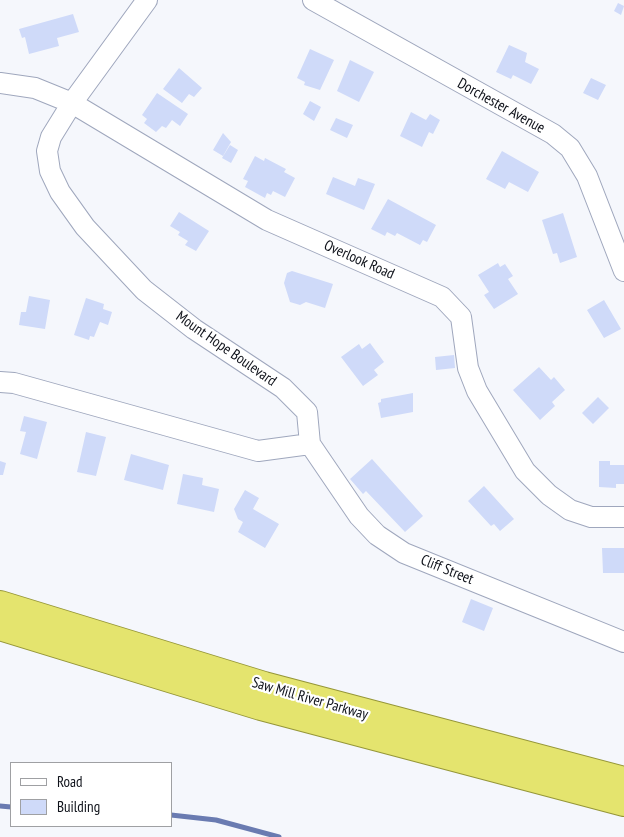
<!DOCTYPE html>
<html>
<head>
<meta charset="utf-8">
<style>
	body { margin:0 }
	#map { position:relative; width:624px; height:837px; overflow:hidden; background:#f5f7fc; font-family:"PT Sans Narrow",sans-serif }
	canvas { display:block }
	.legend { position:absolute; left:10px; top:762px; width:162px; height:65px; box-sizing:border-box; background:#fff; border:1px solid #9fa0a3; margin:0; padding:6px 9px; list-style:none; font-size:15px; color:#0e1119 }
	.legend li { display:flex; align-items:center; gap:10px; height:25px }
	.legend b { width:25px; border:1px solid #9fa0a3 }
</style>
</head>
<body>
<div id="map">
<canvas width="624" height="837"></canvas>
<ul class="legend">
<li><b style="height:6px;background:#fff"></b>Road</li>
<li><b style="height:14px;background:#cfdaf9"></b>Building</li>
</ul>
</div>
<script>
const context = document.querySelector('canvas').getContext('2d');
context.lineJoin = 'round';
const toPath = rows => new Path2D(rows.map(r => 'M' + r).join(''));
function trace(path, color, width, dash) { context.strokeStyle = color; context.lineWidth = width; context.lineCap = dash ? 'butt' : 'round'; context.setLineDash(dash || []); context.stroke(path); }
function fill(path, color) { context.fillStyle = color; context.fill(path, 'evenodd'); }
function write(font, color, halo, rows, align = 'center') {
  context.font = font + ' "PT Sans Narrow",sans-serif'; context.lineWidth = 4.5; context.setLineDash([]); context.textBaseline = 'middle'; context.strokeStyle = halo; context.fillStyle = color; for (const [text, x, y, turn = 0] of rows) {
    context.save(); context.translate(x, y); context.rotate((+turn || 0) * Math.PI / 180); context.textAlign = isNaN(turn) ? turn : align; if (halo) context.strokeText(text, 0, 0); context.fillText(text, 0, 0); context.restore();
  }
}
const stream = toPath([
	[0,806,11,807],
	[171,815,216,820,279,837]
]);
const building = toPath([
	[618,3,624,6,621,15,614,11],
	[73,14,79,32,57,38,59,46,29,54,25,37,22,38,19,29],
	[509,45,527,53,525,62,539,69,531,84,513,75,511,79,496,72],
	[310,49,334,60,320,90,304,85,305,82,297,78],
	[350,60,374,72,359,102,337,91],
	[179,68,202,88,194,97,189,94,182,103,163,89],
	[591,78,606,85,598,100,583,93],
	[157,93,188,114,180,126,172,120,166,128,162,126,156,132,144,123,147,119,142,115],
	[310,101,321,107,314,121,303,114],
	[411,112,426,120,430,114,440,120,433,134,429,132,422,147,400,136],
	[336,118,353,125,347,138,330,130],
	[223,133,231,142,223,156,213,150],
	[230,145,238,150,231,163,222,158],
	[502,151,539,172,528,192,509,182,505,189,486,179],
	[255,156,264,161,265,158,286,169,284,172,295,178,285,197,273,191,271,195,267,193,265,198,245,187,248,181,243,179],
	[333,177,355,186,358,178,375,184,364,210,326,194],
	[388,199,436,225,427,242,423,240,420,245,397,233,395,236,387,232,385,236,371,229],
	[179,212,209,231,196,251,185,245,188,241,178,235,180,232,170,226],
	[563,213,577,257,560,263,557,253,553,254,542,220],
	[498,263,500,267,505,264,513,276,508,279,518,294,494,309,484,295,489,292,478,275],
	[292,271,333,284,325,308,306,302,300,305,290,302,284,283,287,273],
	[29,296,50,300,45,329,19,325,21,312,26,312],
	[86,298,104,304,103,309,112,312,108,325,100,322,94,337,90,336,89,340,74,335],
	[604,300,621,329,604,338,587,310],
	[370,343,384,362,374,370,378,375,363,386,341,357,359,344,362,349],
	[454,355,455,368,436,370,435,357],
	[539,367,551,380,554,377,565,390,552,402,555,406,540,420,513,390],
	[413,393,413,412,381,418,378,403,381,402,381,399],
	[598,397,609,408,593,424,582,413],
	[24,416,47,422,37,459,20,454,26,432,20,431],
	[86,432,106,437,96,476,77,472],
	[131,454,169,465,163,490,124,480],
	[372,459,423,516,405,532,366,491,363,494,350,479],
	[0,461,6,463,3,475,0,475],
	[599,461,610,461,610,465,624,465,624,484,616,484,616,488,599,487],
	[183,474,203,478,202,485,219,489,214,512,177,504],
	[484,486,514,519,500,531,494,524,491,526,468,501],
	[245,490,259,498,253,509,279,524,265,548,238,532,243,522,238,519,234,509],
	[602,548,624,548,624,573,603,573],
	[471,599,493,608,484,631,462,622]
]);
const minor = toPath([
	[313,0,553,134,570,148,587,176,624,271],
	[0,83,35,88,72,103,267,220,442,297,461,317,468,368,477,391,525,471,549,495,570,510,591,517,624,517],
	[0,382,14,383,258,451,310,444,307,412,283,388,194,329,144,290,85,227,60,192,50,171,47,151,51,137,72,103,147,0],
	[310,444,359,516,377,535,404,553,624,642]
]);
const trunk = toPath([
	[0,605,264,686,624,781],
	[0,626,261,706,624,802]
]);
const streetNames = [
	["Dorchester Avenue",501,106,29],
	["Overlook Road",359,260,24],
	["Mount Hope Boulevard",226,349,35],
	["Cliff Street",447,570,22],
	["Saw Mill River Parkway",310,699,16]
];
trace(stream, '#6a7bb1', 5);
fill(building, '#cfdaf9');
trace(minor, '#9fa7bd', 22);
trace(trunk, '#959638', 30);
trace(minor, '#fff', 20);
trace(trunk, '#e4e46e', 28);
write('15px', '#0e1119', '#fff', streetNames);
</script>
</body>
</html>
